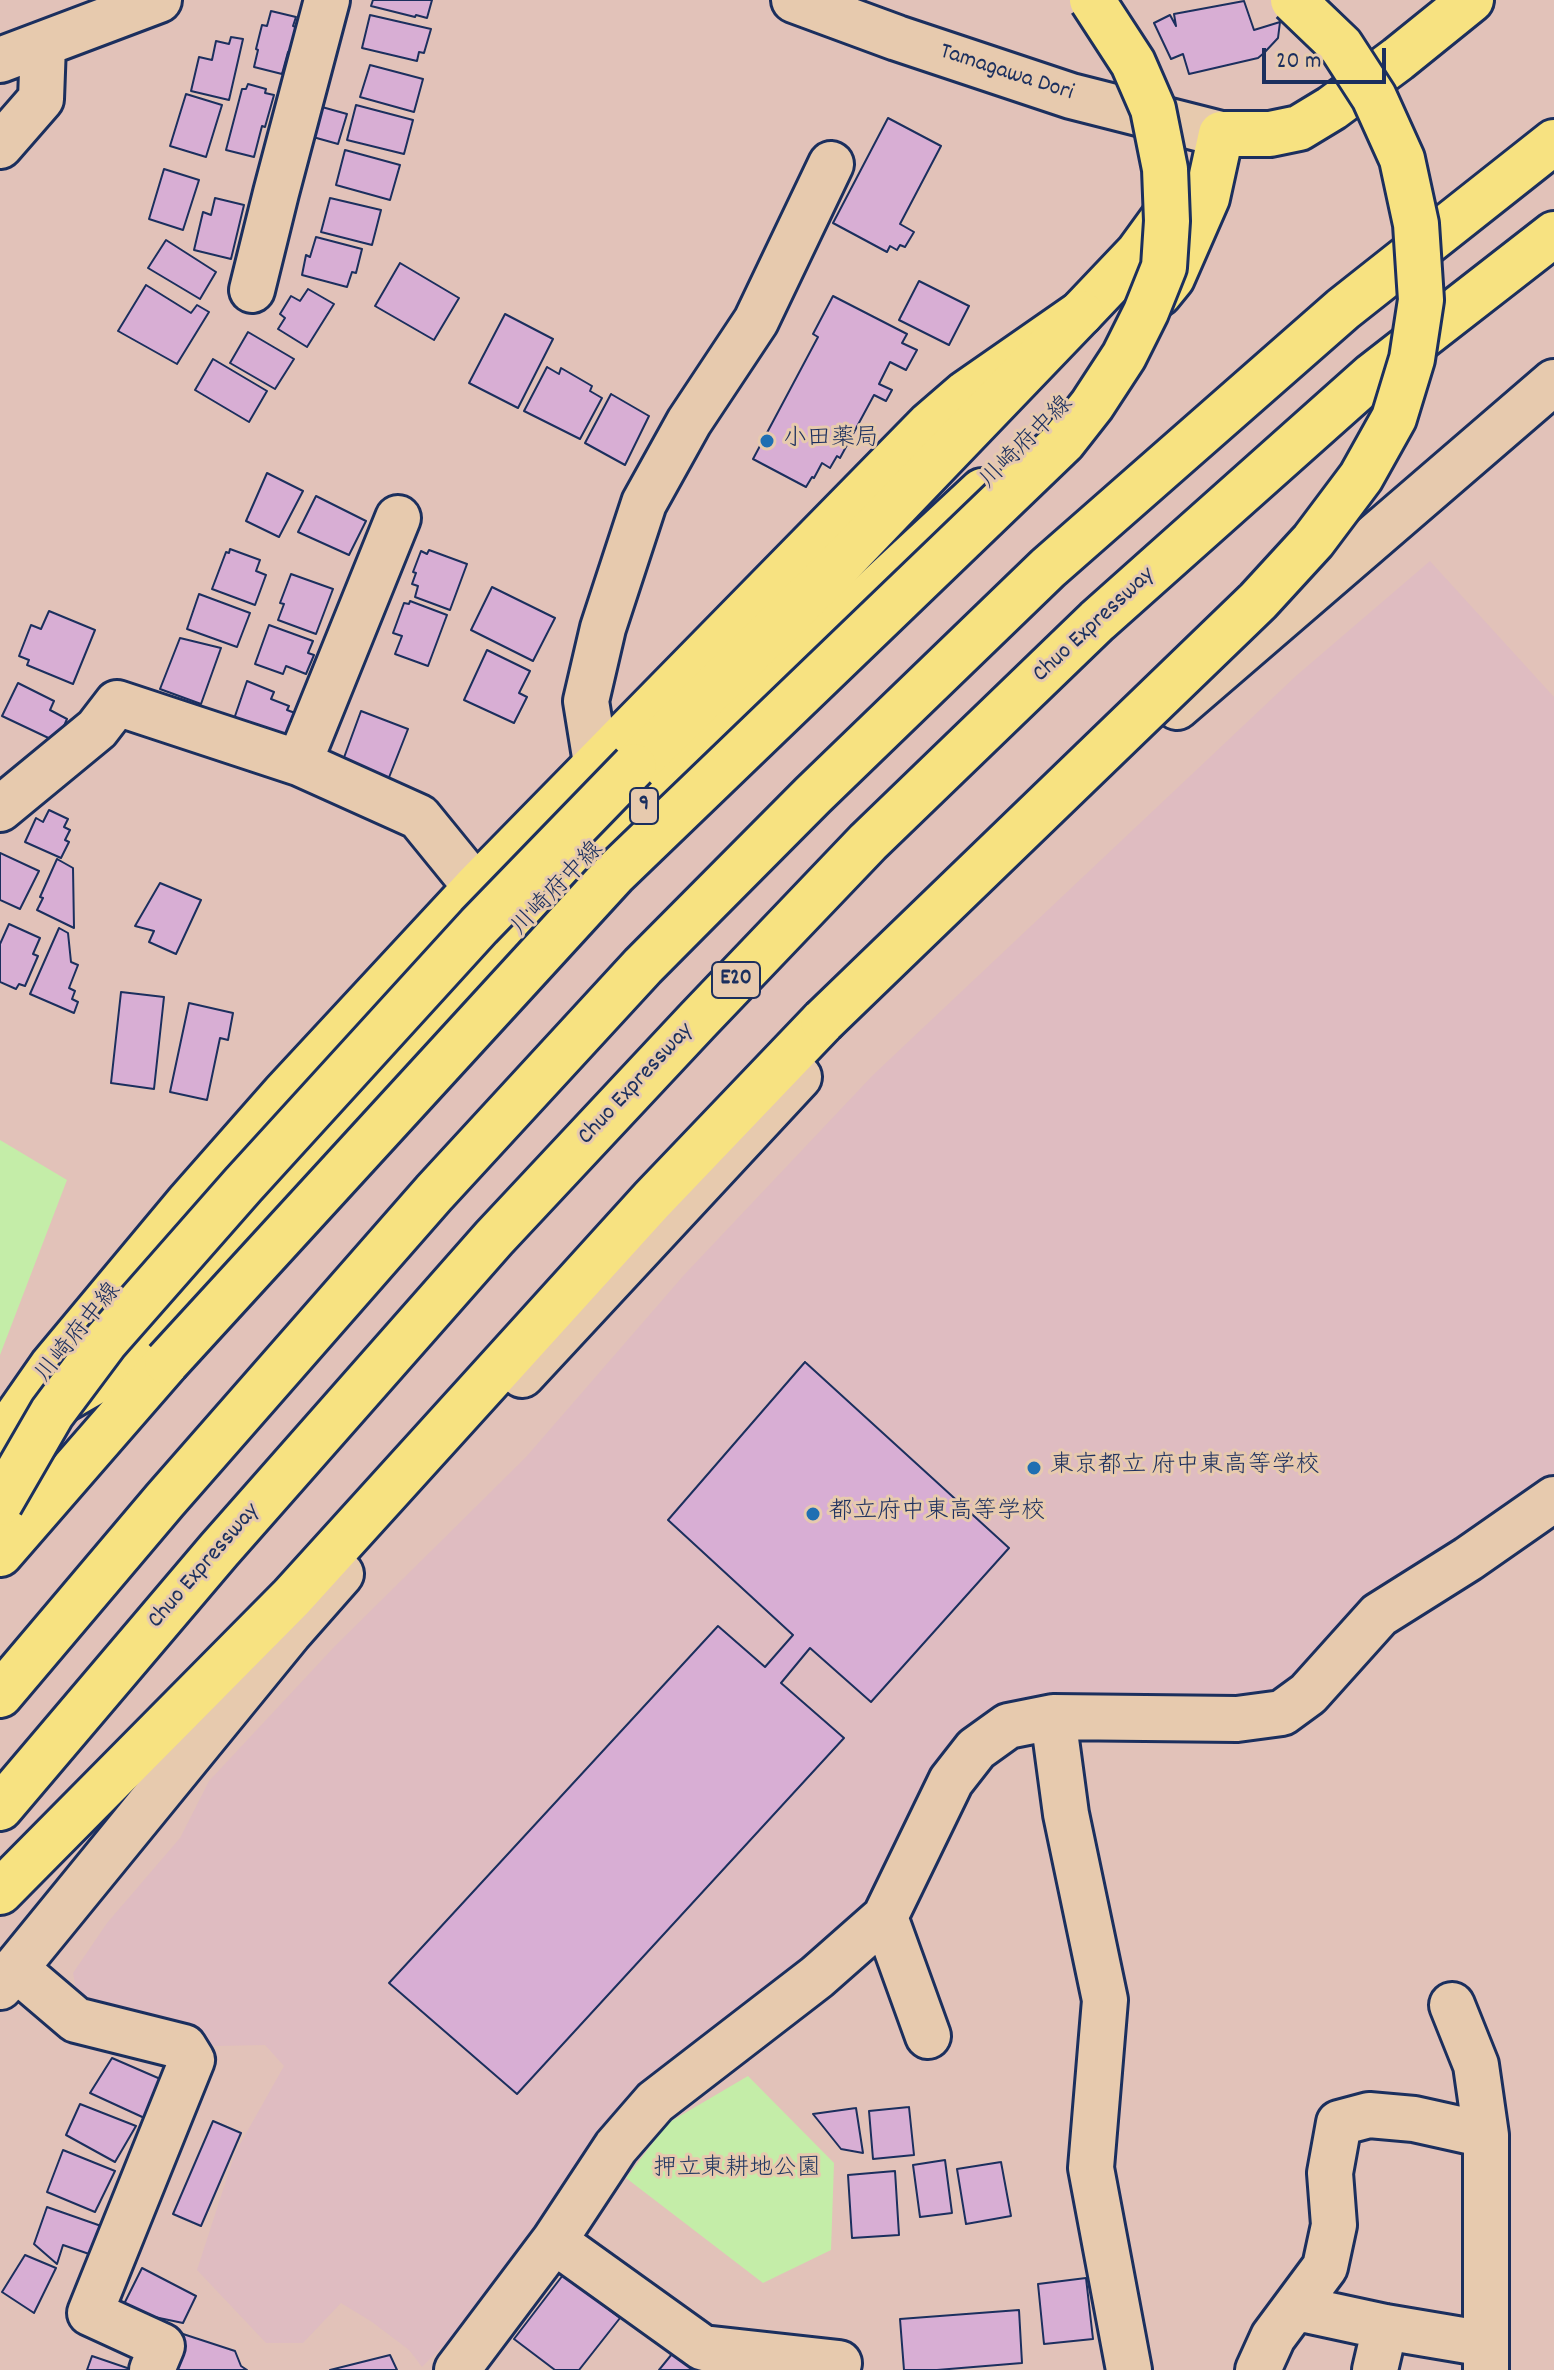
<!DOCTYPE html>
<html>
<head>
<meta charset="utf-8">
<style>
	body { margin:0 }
	#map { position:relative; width:1554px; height:2370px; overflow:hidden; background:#e2c2b9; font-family:Dekko,sans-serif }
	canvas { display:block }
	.scale { position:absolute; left:1262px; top:48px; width:124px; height:36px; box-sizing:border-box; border:4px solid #1b2f5e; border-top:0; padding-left:10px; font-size:24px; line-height:28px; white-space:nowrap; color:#1b2f5e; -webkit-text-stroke:6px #e7caae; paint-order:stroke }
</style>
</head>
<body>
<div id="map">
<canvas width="1554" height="2370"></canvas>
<div class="scale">20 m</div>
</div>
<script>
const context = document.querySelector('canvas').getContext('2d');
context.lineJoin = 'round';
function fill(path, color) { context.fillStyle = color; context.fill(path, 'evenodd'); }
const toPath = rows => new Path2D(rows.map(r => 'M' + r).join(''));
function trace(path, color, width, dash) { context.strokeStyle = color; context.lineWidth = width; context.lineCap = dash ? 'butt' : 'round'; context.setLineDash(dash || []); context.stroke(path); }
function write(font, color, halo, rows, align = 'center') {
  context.font = font + ' Dekko,"Klee One",sans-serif'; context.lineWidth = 6; context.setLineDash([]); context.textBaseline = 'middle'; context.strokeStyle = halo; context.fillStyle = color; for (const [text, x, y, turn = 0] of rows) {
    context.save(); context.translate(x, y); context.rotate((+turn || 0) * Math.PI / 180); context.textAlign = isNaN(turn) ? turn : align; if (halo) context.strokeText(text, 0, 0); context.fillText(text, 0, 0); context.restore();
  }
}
const built = toPath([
	[1430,561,1554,697,1554,1480,1519,1503,1370,1590,1307,1671,1262,1700,1011,1712,886,1890,573,2178,466,2323,422,2367,409,2350,372,2322,341,2303,303,2343,266,2343,197,2270,235,2153,284,2066,265,2045,215,2046,152,2014,80,2011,73,1973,107,1923,180,1838,209,1781,335,1646,526,1457,684,1275,873,1075,1297,675]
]);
const green = toPath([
	[0,1140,67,1180,0,1355],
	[748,2076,834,2163,831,2250,763,2283,626,2178,668,2123]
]);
const building = toPath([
	[373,0,432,0,427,18,416,15,415,17,371,6,373,0],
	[1244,1,1254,30,1280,22,1278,38,1264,53,1258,58,1189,74,1183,54,1171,59,1154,23,1170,15,1176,26,1174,14,1244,1],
	[271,11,296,17,293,26,299,28,293,53,288,52,282,74,254,67,258,50,256,49,262,25,267,26,271,11],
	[370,15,431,29,424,53,419,52,417,61,362,48,370,15],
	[231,37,243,39,229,100,191,91,199,57,212,60,216,41,229,44,231,37],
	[370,65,423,79,414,112,360,97,370,65],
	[248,84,266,89,265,93,274,95,265,127,262,126,254,157,226,150,242,89,246,89,248,84],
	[186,94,222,105,206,157,170,146,186,94],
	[356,105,413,120,404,154,347,140,356,105],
	[322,107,347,114,338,144,313,137,322,107],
	[888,118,941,146,900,224,914,232,905,247,900,245,897,250,890,246,887,252,833,223,888,118],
	[345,150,400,165,390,200,336,185,345,150],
	[164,169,199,180,183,230,149,219,164,169],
	[215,198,244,205,231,259,194,250,203,212,211,215,215,198],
	[330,198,381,210,372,245,321,232,330,198],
	[316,237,362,249,356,273,352,272,347,287,302,275,306,255,310,257,316,237],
	[166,240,216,272,200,299,148,268,166,240],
	[400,263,459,298,434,340,375,306,400,263],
	[919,281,969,306,949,345,899,320,919,281],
	[146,285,191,313,197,305,209,312,177,364,118,331,146,285],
	[308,289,334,304,307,347,278,329,285,318,280,314,291,296,300,301,308,289],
	[833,296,907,334,902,343,917,350,906,370,890,362,879,384,892,390,886,401,874,395,840,458,837,456,830,468,822,463,814,478,812,477,806,487,753,459,818,337,813,334,833,296],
	[505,314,553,339,518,408,469,383,505,314],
	[248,332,294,359,275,389,230,363,248,332],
	[213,359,267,391,249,422,195,390,213,359],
	[547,367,559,374,561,368,592,386,590,391,602,398,580,439,524,411,547,367],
	[611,394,649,416,625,465,585,443,611,394],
	[267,473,303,491,279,537,246,521,267,473],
	[316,496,366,521,349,555,298,532,316,496],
	[230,549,260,560,256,571,266,575,255,605,212,589,226,552,229,553,230,549],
	[429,550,467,564,450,610,415,597,418,586,412,584,416,573,413,572,421,551,427,554,429,550],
	[291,574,333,589,316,634,278,620,284,604,280,603,291,574],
	[492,587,555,618,533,661,471,630,492,587],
	[199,594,250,613,237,647,187,629,199,594],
	[410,601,447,615,428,666,395,654,402,636,393,633,404,603,409,604,410,601],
	[49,611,95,630,73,684,27,665,29,660,19,656,31,625,41,629,49,611],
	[269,625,313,641,308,653,314,655,306,674,286,666,283,674,255,664,269,625],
	[180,638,221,648,201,704,160,689,180,638],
	[487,650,530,671,519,693,527,697,514,723,464,700,487,650],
	[247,681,274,692,271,699,289,706,287,710,295,713,285,738,234,719,247,681],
	[18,683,54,701,50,710,67,719,57,742,2,716,18,683],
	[361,711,408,729,388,780,342,763,361,711],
	[49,810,68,819,64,827,70,830,65,840,69,842,61,858,25,842,36,818,43,822,49,810],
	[0,853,39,871,20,909,0,900,0,853],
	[57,859,73,868,74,928,37,910,43,898,40,897,57,859],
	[160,883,201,900,176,954,149,942,154,931,135,926,160,883],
	[9,924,40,938,33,954,38,956,25,986,19,984,16,989,0,982,0,944,9,924],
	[59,928,68,933,71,962,78,965,69,988,75,991,72,999,78,1002,74,1013,30,994,59,928],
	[121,992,164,997,154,1089,111,1083,121,992],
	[189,1003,233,1013,228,1040,220,1038,207,1100,170,1092,189,1003],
	[805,1362,1009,1548,871,1702,810,1648,781,1683,844,1738,517,2094,389,1983,718,1626,765,1667,793,1635,668,1520,805,1362],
	[112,2058,165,2081,151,2121,90,2093,112,2058],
	[80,2104,136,2126,115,2162,66,2135,80,2104],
	[909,2107,914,2155,873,2159,869,2111,909,2107],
	[856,2108,863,2153,841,2149,813,2114,856,2108],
	[213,2121,241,2133,201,2226,173,2214,213,2121],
	[63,2150,115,2171,95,2212,47,2192,63,2150],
	[945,2160,952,2213,920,2217,913,2165,945,2160],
	[1001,2162,1011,2216,966,2224,957,2169,1001,2162],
	[895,2171,899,2235,852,2238,848,2175,895,2171],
	[47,2207,104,2227,95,2256,63,2245,57,2264,34,2244,47,2207],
	[25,2255,56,2268,34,2313,2,2292,25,2255],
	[142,2268,196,2296,183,2323,121,2310,142,2268],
	[563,2275,620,2318,579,2370,555,2370,514,2339,563,2275],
	[1086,2278,1093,2339,1044,2344,1038,2284,1086,2278],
	[1019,2310,1022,2363,937,2370,904,2370,900,2319,1019,2310],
	[183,2334,235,2351,241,2366,247,2370,175,2370,183,2334],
	[672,2354,708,2370,659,2370,672,2354],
	[390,2355,397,2370,330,2370,390,2355],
	[92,2356,133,2370,87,2370,92,2356]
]);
const minor = toPath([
	[794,0,897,38,1071,96,1221,134],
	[0,60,159,0],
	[0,146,41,99,43,45],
	[252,290,276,193,327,0],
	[1177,707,1554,382],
	[299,763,398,518],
	[596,763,586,701,603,628,644,503,689,422,756,321,831,164],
	[0,809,97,729,117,703,299,763,419,817,476,887],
	[522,1375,799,1077],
	[1053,1717,1066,1814,1105,2000,1091,2168,1129,2370],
	[885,1917,928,2036],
	[15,1968,76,2020,184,2047,192,2060,90,2313,162,2346,152,2370],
	[0,1987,289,1633,341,1574],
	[1452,2005,1476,2065,1486,2135,1486,2370],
	[554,2241,703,2348,839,2363],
	[1297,2308,1385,2327,1486,2344],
	[457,2370,554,2241,616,2147,655,2102,817,1977,885,1917,951,1781,976,1749,1008,1726,1053,1717,1237,1719,1282,1713,1308,1694,1379,1615,1468,1559,1554,1499],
	[1258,2370,1273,2337,1325,2267,1334,2225,1330,2173,1339,2123,1369,2115,1414,2119,1486,2135],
	[1375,2370,1385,2327]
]);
const major = toPath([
	[1221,134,1270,134,1299,128,1332,108,1398,59,1471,0],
	[1159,294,1172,278,1207,198,1221,134],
	[13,1422,52,1366,188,1203,284,1094,476,887,929,425,966,393,1081,313,1138,253,1178,198],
	[6,1433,103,1377,129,1354,327,1132,580,865,982,491]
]);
const highway = toPath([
	[634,766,838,566,1081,313],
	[0,1554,167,1362],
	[0,1695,165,1500,434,1193,643,966,813,795,1048,568,1343,309,1554,142],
	[0,1808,219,1550,494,1238,698,1020,868,842,1097,621,1373,375,1554,234],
	[0,1892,292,1597,652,1200,823,1021]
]);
const highwayBridge = toPath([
	[823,1021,1258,601,1313,541,1361,477,1394,418,1412,359,1421,300,1416,224,1402,159,1374,97,1341,46,1293,0],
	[167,1362,614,874,1063,442,1092,405,1124,356,1146,312,1164,267,1167,221,1165,169,1153,109,1133,63,1092,0],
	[0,1503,52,1413,105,1342,243,1185,479,926,634,766]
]);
const markers = [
	[767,441,8,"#1f6fb2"],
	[1034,1468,8,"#1f6fb2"],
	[813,1514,8,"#1f6fb2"]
];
const shields = [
	[644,806,28],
	[736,980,48]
];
const shieldNames = [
	["9",644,806],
	["E20",736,980]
];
const streetNames = [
	["Tamagawa Dori",1006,74,18],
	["川崎府中線",1028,444,-45],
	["Chuo Expressway",1095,626,-43],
	["川崎府中線",559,890,-46],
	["Chuo Expressway",637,1085,-47],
	["川崎府中線",80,1334,-51],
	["Chuo Expressway",205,1567,-49]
];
const poiNames = [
	["小田薬局",783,441],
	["東京都立 府中東高等学校",1050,1468],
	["都立府中東高等学校",829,1514]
];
const parkNames = [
	["押立東耕地公園",737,2171]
];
fill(built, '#dfbcc1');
fill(green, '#c4eda8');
fill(building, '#d8aed4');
trace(building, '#1b2f5e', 2);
trace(minor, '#1b2f5e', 50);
trace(major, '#1b2f5e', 50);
trace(highway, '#1b2f5e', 50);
trace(minor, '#e7caae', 44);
trace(major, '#f7e281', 44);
trace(highway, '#f7e281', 44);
trace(highwayBridge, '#1b2f5e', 50, []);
trace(highwayBridge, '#f7e281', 44);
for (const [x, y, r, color] of markers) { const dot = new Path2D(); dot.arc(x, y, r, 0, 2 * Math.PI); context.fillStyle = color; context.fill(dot); trace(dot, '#e7caae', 3); }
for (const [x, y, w] of shields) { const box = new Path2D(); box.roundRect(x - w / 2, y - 18, w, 36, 6); context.fillStyle = '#e7caae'; context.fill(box); trace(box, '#1b2f5e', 2); }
write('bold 22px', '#1b2f5e', null, shieldNames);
write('24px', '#1b2f5e', '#e7caae', streetNames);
write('24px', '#1b2f5e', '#e7caae', poiNames, 'left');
write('24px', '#233862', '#e7caae', parkNames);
</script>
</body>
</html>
